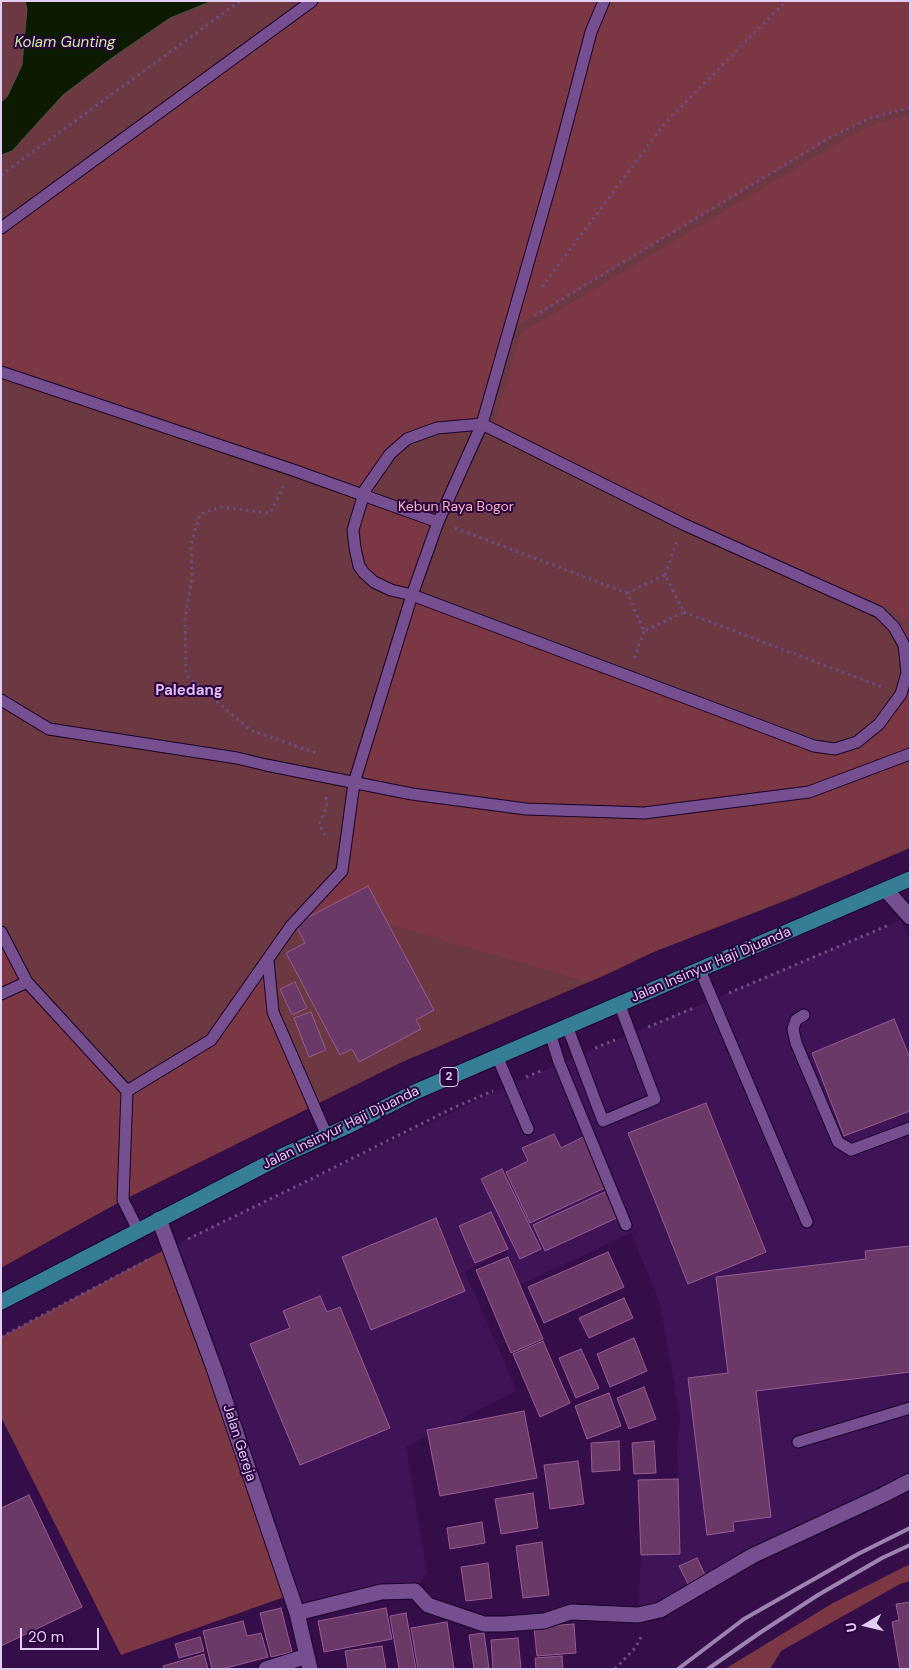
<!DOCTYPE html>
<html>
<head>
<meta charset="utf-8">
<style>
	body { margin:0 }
	#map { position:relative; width:911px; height:1670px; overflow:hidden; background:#340d49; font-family:"DM Sans",sans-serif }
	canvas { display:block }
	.frame { position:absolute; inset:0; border:2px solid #e2cef2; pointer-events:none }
	.north { position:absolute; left:841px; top:1600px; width:50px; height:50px; -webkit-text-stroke:4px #2a023e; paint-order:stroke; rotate:261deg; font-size:14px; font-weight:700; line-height:20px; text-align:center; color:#e2cef2 }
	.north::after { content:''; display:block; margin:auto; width:18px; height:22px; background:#e2cef2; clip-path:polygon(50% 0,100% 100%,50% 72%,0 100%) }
	.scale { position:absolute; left:20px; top:1628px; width:79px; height:22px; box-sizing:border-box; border:2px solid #e2cef2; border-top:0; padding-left:6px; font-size:15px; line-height:18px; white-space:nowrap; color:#e2cef2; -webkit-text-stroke:4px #2a023e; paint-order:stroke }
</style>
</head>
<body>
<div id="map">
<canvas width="911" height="1670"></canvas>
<div class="frame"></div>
<div class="north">U</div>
<div class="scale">20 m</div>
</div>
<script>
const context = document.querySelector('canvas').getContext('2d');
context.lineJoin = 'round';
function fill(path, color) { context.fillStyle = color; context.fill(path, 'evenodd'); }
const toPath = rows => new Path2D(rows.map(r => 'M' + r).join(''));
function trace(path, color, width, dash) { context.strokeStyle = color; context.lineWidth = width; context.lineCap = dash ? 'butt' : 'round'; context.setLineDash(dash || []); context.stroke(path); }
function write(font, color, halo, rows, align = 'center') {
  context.font = font + ' "DM Sans",sans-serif'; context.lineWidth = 4; context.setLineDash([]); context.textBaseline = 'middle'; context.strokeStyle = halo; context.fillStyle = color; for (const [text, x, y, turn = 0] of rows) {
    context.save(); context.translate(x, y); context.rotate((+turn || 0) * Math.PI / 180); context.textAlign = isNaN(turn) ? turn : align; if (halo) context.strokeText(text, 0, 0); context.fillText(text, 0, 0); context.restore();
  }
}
const built = toPath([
	[901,920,910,940,910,1481,709,1581,697,1557,679,1566,691,1592,638,1615,641,1555,638,1480,678,1479,677,1447,680,1418,660,1303,631,1233,520,1285,506,1250,465,1272,517,1391,406,1447,427,1573,415,1591,297,1613,170,1247,509,1085]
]);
const green = toPath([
	[1,1,910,1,910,848,795,897,651,953,610,973,400,1063,123,1200,1,1268]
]);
const forest = toPath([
	[310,1,910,1,910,108,871,118,850,127,509,331,482,424,407,439,365,490,438,522,413,595,835,749,879,724,907,673,891,616,910,631,910,846,851,873,651,953,588,982,388,924,368,886,298,921,342,871,354,783,412,595,375,582,355,548,363,496,1,372,1,228],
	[910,115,910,623,886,606,883,607,692,521,495,423,521,333,855,133,875,124],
	[1,932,27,982,127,1091,211,1040,268,960,273,1012,313,1106,123,1200,1,1267],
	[170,1247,290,1595,121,1655,1,1417,1,1337],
	[910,1564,910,1581,900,1584,781,1651,770,1669,725,1669,833,1603]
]);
const water = toPath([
	[25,1,212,1,170,18,109,60,63,95,12,151,1,155,1,102,7,97,22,65,27,9,25,1]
]);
const building = toPath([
	[368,886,434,1010,416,1020,421,1029,359,1062,352,1049,340,1055,286,953,305,943,295,924,368,886],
	[295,982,307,1008,292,1015,280,989,295,982],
	[311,1012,326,1050,309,1057,294,1018,311,1012],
	[894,1019,910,1058,910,1111,844,1136,812,1053,894,1019],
	[706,1103,766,1252,688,1284,628,1133,706,1103],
	[554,1134,561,1148,583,1137,607,1187,530,1223,506,1172,528,1161,522,1148,554,1134],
	[502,1169,541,1249,520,1259,481,1179,502,1169],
	[609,1190,621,1216,545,1251,533,1225,609,1190],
	[491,1212,508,1249,475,1263,459,1226,491,1212],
	[436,1218,465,1291,371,1330,342,1257,436,1218],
	[910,1246,910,1372,756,1391,771,1517,733,1522,734,1531,707,1535,688,1378,728,1373,716,1277,866,1259,865,1251,910,1246],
	[608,1252,624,1287,544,1323,528,1287,608,1252],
	[508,1257,543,1339,511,1353,476,1270,508,1257],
	[320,1296,327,1312,340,1307,390,1428,300,1465,250,1344,290,1328,283,1311,320,1296],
	[624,1298,633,1318,589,1338,579,1318,624,1298],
	[634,1338,647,1371,610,1387,597,1354,634,1338],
	[543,1341,570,1403,540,1417,513,1354,543,1341],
	[581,1349,599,1388,576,1398,559,1358,581,1349],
	[644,1387,656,1419,629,1429,617,1398,644,1387],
	[609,1393,621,1426,587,1439,575,1406,609,1393],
	[524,1411,537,1478,440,1496,427,1430,524,1411],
	[619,1441,620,1470,592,1472,591,1443,619,1441],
	[654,1441,656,1473,634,1474,632,1443,654,1441],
	[578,1461,584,1504,550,1509,544,1465,578,1461],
	[678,1479,680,1554,641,1555,638,1480,678,1479],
	[533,1493,538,1528,501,1534,495,1499,533,1493],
	[29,1495,82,1607,1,1646,1,1508,29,1495],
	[482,1522,485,1543,450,1549,447,1528,482,1522],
	[542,1542,549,1595,523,1598,516,1546,542,1542],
	[697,1558,708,1581,691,1590,679,1566,697,1558],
	[488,1563,492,1598,466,1601,461,1567,488,1563],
	[910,1602,910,1669,900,1669,892,1622,899,1620,896,1604,910,1602],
	[281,1608,292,1652,271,1657,260,1613,281,1608],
	[386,1608,392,1639,324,1652,318,1621,386,1608],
	[406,1613,416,1669,399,1669,390,1616,406,1613],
	[243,1621,247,1636,261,1633,268,1657,222,1669,212,1669,203,1631,243,1621],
	[447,1622,454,1669,418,1669,411,1628,447,1622],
	[574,1624,576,1653,537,1656,534,1627,574,1624],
	[484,1633,489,1668,474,1669,469,1635,484,1633],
	[200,1637,204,1651,179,1658,175,1644,200,1637],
	[518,1638,521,1669,493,1669,491,1640,518,1638],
	[382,1646,386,1669,348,1669,345,1651,382,1646],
	[204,1654,208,1669,164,1669,163,1666,204,1654],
	[562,1656,563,1669,536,1669,535,1658,562,1656]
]);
const path = toPath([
	[1,175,240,1],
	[542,287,664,124,786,1],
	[534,316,831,137,871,118,910,108],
	[284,486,270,513,220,507,200,514,191,544,192,577,185,619,186,675,250,730,319,754],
	[455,528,627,593,644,631,684,612,665,575,627,593],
	[665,575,677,541],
	[684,612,882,687],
	[634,658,644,631],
	[326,797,327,806,319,824,327,839],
	[729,993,889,925],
	[648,1027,696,1007],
	[595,1048,615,1040],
	[526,1077,543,1070],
	[188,1239,299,1185,455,1107,493,1091],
	[1,1337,151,1258],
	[615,1669,636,1647,642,1635]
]);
const lane = toPath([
	[1,228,312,1],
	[1,372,293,470,438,522],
	[1,700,49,729,237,758,266,765,412,794,526,809,644,813,809,792,910,754],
	[1,932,27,982,127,1091,123,1200,138,1230],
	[268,960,273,1012,327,1136],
	[700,970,807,1222],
	[1,994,27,982],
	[804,1015,796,1020,793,1029,796,1043,838,1142,851,1150,910,1128],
	[567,1026,603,1121,655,1099,619,1003],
	[550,1033,559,1062,626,1225],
	[497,1056,528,1129],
	[127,1091,211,1040,291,926,342,871,354,783,412,595,438,522,482,424,683,524,879,612,894,627,904,645,907,673,901,694,879,724,857,742,835,749,814,746,412,595,391,590,374,582,364,573,359,566,355,548,353,530,365,490,390,454,407,439,437,428,482,424,555,169,591,32,604,1],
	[798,1442,910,1408]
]);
const street = toPath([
	[159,1219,214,1368,297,1613,310,1669],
	[297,1613,381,1592,415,1591,428,1605,484,1624,505,1624,544,1621,571,1612,638,1615,660,1610,752,1556,883,1495,910,1481],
	[266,1669,307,1656]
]);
const secondary = toPath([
	[886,890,910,917]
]);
const primary = toPath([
	[1,1302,284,1155,346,1127,415,1092,910,879]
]);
const rail = toPath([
	[678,1669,744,1619,858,1554,910,1528],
	[708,1669,761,1632,818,1595,882,1558,910,1545]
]);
const shields = [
	[449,1077,18]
];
const shieldNames = [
	["2",449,1077]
];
const parkNames = [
	["Kebun Raya Bogor",456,507]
];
const streetNames = [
	["Jalan Insinyur Haji Djuanda",711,965,-23],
	["Jalan Insinyur Haji Djuanda",341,1128,-26],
	["Jalan Gereja",239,1443,72]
];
const waterNames = [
	["Kolam Gunting",65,43]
];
const neighbourhoodNames = [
	["Paledang",189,691]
];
fill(built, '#3e1456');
fill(green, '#6c3841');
fill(forest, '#7c3744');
fill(water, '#0c1a00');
trace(water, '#4c5049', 1);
fill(building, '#6b3967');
trace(building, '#975c91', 1);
trace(lane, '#180027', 13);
trace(street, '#180027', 17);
trace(secondary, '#180027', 17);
trace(primary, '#180027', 17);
trace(path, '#6d4c80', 3, [2.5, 4]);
trace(lane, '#754f8f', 11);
trace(street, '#754f8f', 15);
trace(secondary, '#754f8f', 15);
trace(primary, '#367e95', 15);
trace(rail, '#9e83b0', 4);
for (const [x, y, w] of shields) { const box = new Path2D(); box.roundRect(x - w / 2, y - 9.5, w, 19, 4); context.fillStyle = '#2a023e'; context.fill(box); trace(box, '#e2cef2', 1); }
write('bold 12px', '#e2cef2', null, shieldNames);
write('14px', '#fab9c1', '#2a023e', parkNames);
write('14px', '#e2cef2', '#2a023e', streetNames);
write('italic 15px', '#c6f499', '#2a023e', waterNames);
write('bold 15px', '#debdf6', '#2a023e', neighbourhoodNames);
</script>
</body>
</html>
